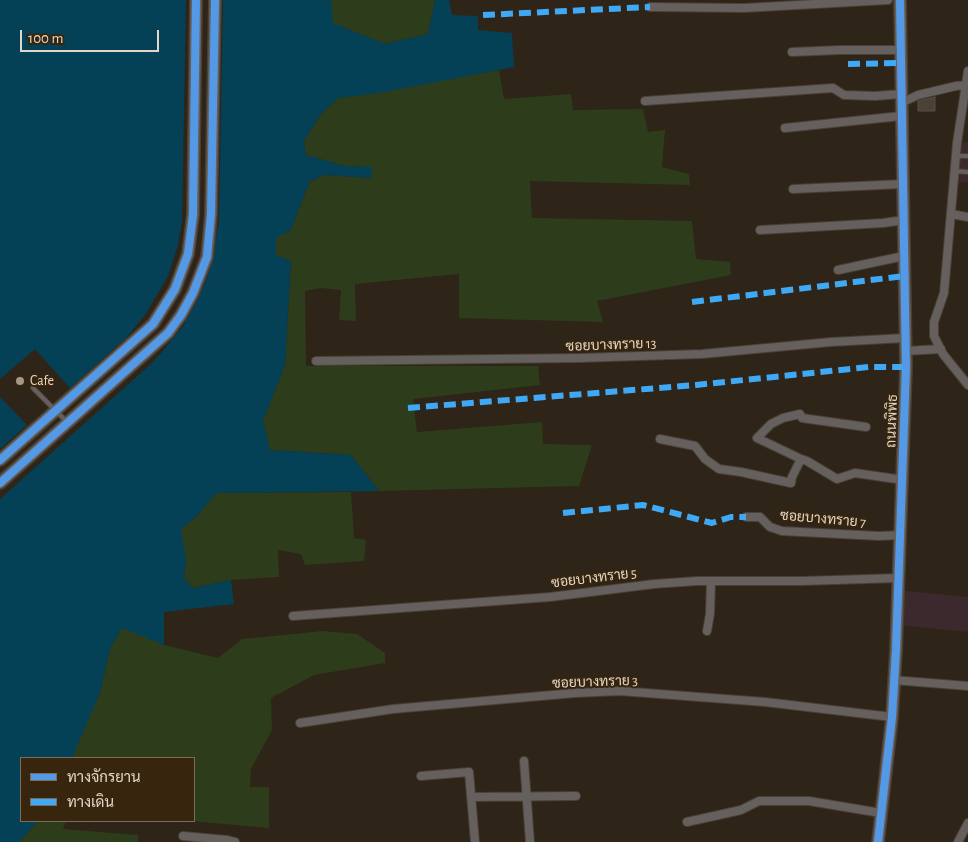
<!DOCTYPE html>
<html>
<head>
<meta charset="utf-8">
<style>
	body { margin:0 }
	#map { position:relative; width:968px; height:842px; overflow:hidden; background:#2e2417; font-family:"Alegreya Sans",Sarabun,sans-serif }
	canvas { display:block }
	.legend { position:absolute; left:20px; top:757px; width:175px; height:65px; box-sizing:border-box; background:#38250d; border:1px solid #7c6c58; margin:0; padding:6px 9px; list-style:none; font-size:15px; color:#e2d6c8 }
	.legend li { display:flex; align-items:center; gap:10px; height:25px }
	.legend b { width:25px; border:1px solid #7c6c58 }
	.scale { position:absolute; left:20px; top:30px; width:139px; height:22px; box-sizing:border-box; border:2px solid #e2d6c8; border-top:0; padding-left:6px; font-size:15px; line-height:18px; white-space:nowrap; color:#e2d6c8; -webkit-text-stroke:4px #38250d; paint-order:stroke }
</style>
</head>
<body>
<div id="map">
<canvas width="968" height="842"></canvas>
<ul class="legend">
<li><b style="height:6px;background:#5399e6"></b>ทางจักรยาน</li>
<li><b style="height:6px;background:#3fa9f5"></b>ทางเดิน</li>
</ul>
<div class="scale">100 m</div>
</div>
<script>
const context = document.querySelector('canvas').getContext('2d');
context.lineJoin = 'round';
function fill(path, color) { context.fillStyle = color; context.fill(path, 'evenodd'); }
const toPath = rows => new Path2D(rows.map(r => 'M' + r).join(''));
function trace(path, color, width, dash) { context.strokeStyle = color; context.lineWidth = width; context.lineCap = dash ? 'butt' : 'round'; context.setLineDash(dash || []); context.stroke(path); }
function write(font, color, halo, rows, align = 'center') {
  context.font = font + ' "Alegreya Sans",Sarabun,sans-serif'; context.lineWidth = 4; context.setLineDash([]); context.textBaseline = 'middle'; context.strokeStyle = halo; context.fillStyle = color; for (const [text, x, y, turn = 0] of rows) {
    context.save(); context.translate(x, y); context.rotate((+turn || 0) * Math.PI / 180); context.textAlign = isNaN(turn) ? turn : align; if (halo) context.strokeText(text, 0, 0); context.fillText(text, 0, 0); context.restore();
  }
}
const industrial = toPath([
	[968,142,968,182,954,182,957,143],
	[899,590,968,597,968,632,897,625]
]);
const green = toPath([
	[331,0,435,0,428,34,385,44,332,23],
	[499,70,504,99,571,94,573,110,643,109,648,132,665,130,662,167,689,174,690,185,530,181,532,218,692,221,696,259,730,262,731,275,597,301,603,322,459,318,459,274,355,284,356,321,339,320,341,290,321,288,305,291,306,366,538,366,540,385,413,399,417,432,542,422,543,444,592,445,579,486,379,491,351,455,270,450,263,421,285,365,291,261,276,255,276,237,290,231,310,181,324,175,371,178,371,167,345,166,306,155,304,141,320,115,338,98],
	[351,492,354,538,366,540,364,561,305,565,301,554,278,550,279,577,231,580,193,588,184,579,186,560,180,529,197,516,216,493],
	[122,627,164,645,218,658,242,639,323,631,357,634,385,653,385,663,314,675,271,698,272,730,251,769,250,787,269,787,269,828,191,821,194,821,194,758,69,758,100,693,110,649],
	[38,821,66,821,63,829,138,835,138,842,19,842]
]);
const water = toPath([
	[0,0,331,0,333,23,385,44,428,34,435,0,449,0,452,15,478,16,478,30,512,33,514,67,380,93,338,98,320,115,304,141,306,155,345,166,372,167,371,178,324,175,310,181,290,231,276,238,276,255,291,261,285,365,263,421,270,450,351,455,379,491,216,493,197,516,181,529,186,560,184,579,193,588,231,580,234,604,164,612,164,645,122,628,110,649,100,693,72,758,21,758,21,821,38,821,19,842,0,842]
]);
const pier = toPath([
	[186,0,223,0,219,222,209,273,197,301,183,326,162,352,151,364,0,499,0,449,27,425,0,397,0,379,35,349,70,388,127,337,145,315,168,276,178,245,182,221]
]);
const building = toPath([
	[935,97,935,111,918,111,918,101,935,97]
]);
const lane = toPath([
	[956,156,968,156],
	[954,171,968,172],
	[33,388,66,421]
]);
const street = toPath([
	[650,7,744,8,888,0],
	[792,52,840,50,900,50],
	[968,71,957,143,944,293,934,322,934,336,943,354,968,385],
	[645,101,833,88,844,95,875,96,901,94],
	[901,103,918,95,956,86,968,85],
	[785,128,901,116],
	[793,189,903,184],
	[951,214,968,217],
	[760,230,883,223,904,220],
	[838,270,904,256],
	[905,351,941,349],
	[316,361,580,358,702,354,831,342,905,338],
	[660,439,695,446,705,459,719,469,741,472,791,483,792,477,801,459,807,461,837,479,855,473,896,479,903,477],
	[801,459,757,438,771,424,783,418,800,414,802,418,866,427],
	[746,517,760,517,770,527,782,531,879,536,901,535],
	[293,616,550,597,654,584,697,581,802,581,899,578],
	[707,631,710,614,711,581],
	[893,680,968,686],
	[300,723,393,709,575,693,620,691,765,702,892,717],
	[524,761,530,842],
	[421,776,469,772,475,842],
	[471,797,576,796],
	[687,822,741,810,759,801,809,801,881,813],
	[183,836,227,840,235,842],
	[958,842,968,823]
]);
const secondary = toPath([
	[0,460,153,324,175,289,188,254,193,215,196,0],
	[0,483,168,333,181,315,193,293,207,257,211,214,215,0],
	[878,842,892,717,896,650,906,367,900,0]
]);
const quiet = toPath([
	[483,15,650,7],
	[848,64,901,63],
	[692,302,904,276],
	[408,408,696,385,869,367,906,367],
	[563,513,643,505,712,523,731,517,746,517]
]);
const cycleway = toPath([
	[0,460,153,324,175,289,188,254,193,215,196,0],
	[0,483,168,333,181,315,193,293,207,257,211,214,215,0],
	[878,842,892,717,896,650,906,367,900,0]
]);
const markers = [
	[20,381,5,"#a3988a"]
];
const streetNames = [
	["ซอยบางทราย 13",611,345,-2],
	["ถนนพิพิธ",892,421,-88],
	["ซอยบางทราย 7",823,519,5],
	["ซอยบางทราย 5",594,578,-7],
	["ซอยบางทราย 3",595,682,-2]
];
const poiNames = [
	["Cafe",30,381]
];
fill(industrial, '#3b292d');
fill(green, '#2d3d1c');
fill(water, '#044156');
fill(pier, '#2e2417');
fill(building, '#4a4137');
trace(building, '#584f44', 1);
trace(lane, '#494035', 6);
trace(street, '#494035', 10);
trace(secondary, '#494035', 14);
trace(lane, '#655f5e', 4);
trace(street, '#655f5e', 8);
trace(secondary, '#69605d', 11);
trace(quiet, '#3fa9f5', 6, [12, 6]);
trace(cycleway, '#5399e6', 8);
for (const [x, y, r, color] of markers) { const dot = new Path2D(); dot.arc(x, y, r, 0, 2 * Math.PI); context.fillStyle = color; context.fill(dot); trace(dot, '#38250d', 2); }
write('14px', '#e2d6c8', '#38250d', streetNames);
write('14px', '#e2d6c8', '#38250d', poiNames, 'left');
</script>
</body>
</html>
